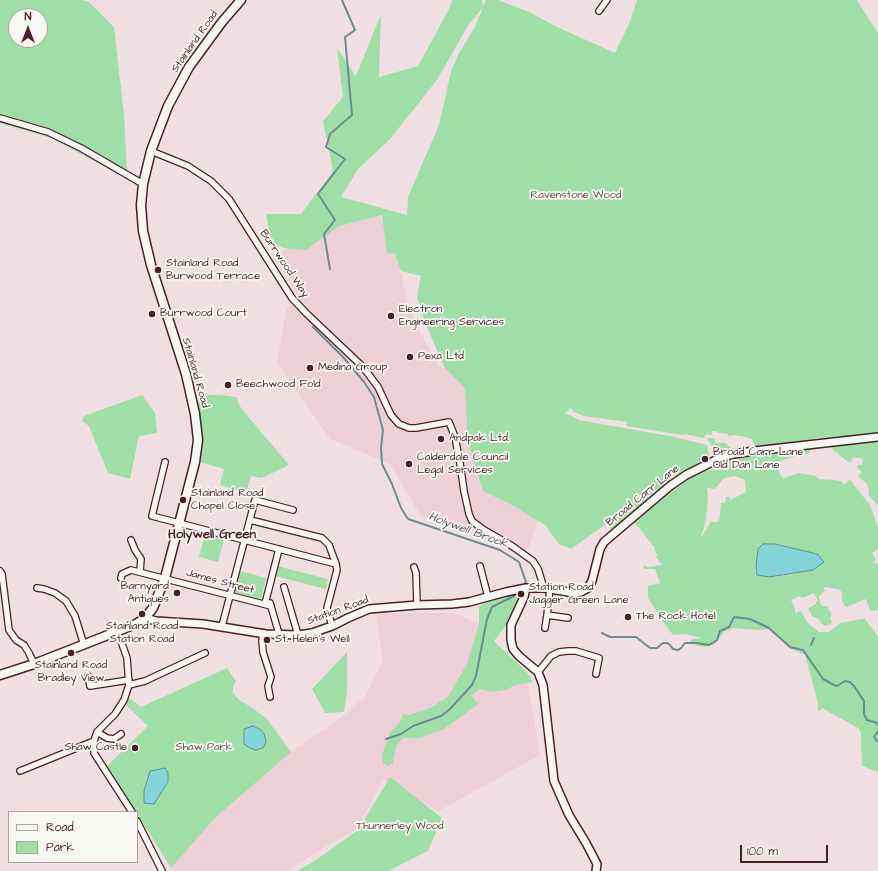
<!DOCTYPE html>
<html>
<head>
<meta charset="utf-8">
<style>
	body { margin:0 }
	#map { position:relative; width:878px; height:871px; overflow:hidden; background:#f0dfe2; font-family:"Architects Daughter",sans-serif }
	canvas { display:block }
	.legend { position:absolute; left:8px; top:811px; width:130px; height:52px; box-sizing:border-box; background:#f6f6f2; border:1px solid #b1a0a2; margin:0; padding:5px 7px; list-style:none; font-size:12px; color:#4a1f2b }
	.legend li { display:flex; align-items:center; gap:8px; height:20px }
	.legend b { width:20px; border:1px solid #b1a0a2 }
	.north { position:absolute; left:8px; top:8px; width:40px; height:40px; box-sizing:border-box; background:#f6f6f2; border:1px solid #b1a0a2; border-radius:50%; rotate:0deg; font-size:11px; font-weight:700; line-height:16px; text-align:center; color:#4a1f2b }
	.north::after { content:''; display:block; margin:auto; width:14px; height:18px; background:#4a1f2b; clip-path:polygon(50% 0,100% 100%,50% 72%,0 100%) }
	.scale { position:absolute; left:740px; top:845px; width:88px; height:18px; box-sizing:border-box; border:2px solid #4a1f2b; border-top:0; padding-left:5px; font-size:12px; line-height:14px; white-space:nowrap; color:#4a1f2b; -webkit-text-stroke:3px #f6f6f2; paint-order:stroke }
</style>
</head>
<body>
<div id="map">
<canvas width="878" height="871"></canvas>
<ul class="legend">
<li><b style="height:5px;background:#f6f6f2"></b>Road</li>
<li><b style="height:11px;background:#a0dea7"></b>Park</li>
</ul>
<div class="north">N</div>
<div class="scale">100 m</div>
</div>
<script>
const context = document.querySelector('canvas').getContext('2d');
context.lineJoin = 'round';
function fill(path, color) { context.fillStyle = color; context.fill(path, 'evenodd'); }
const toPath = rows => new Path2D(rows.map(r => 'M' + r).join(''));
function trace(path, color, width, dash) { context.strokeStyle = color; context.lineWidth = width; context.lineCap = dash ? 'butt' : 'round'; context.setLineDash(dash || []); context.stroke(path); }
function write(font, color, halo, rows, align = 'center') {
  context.font = font + ' "Architects Daughter",sans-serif'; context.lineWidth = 3.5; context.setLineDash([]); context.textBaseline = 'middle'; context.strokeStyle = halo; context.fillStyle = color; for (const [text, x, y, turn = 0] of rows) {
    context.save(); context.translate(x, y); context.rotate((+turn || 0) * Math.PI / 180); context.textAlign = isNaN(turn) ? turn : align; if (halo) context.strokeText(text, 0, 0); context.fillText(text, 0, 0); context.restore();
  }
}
const built = toPath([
	[376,213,393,234,409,311,439,367,462,370,485,477,538,520,535,531,524,559,496,543,437,520,421,516,390,464,330,439,277,363,286,310,300,298,273,256,342,218],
	[383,613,454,613,479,624,527,679,540,755,439,811,383,779,358,828,286,871,175,871,170,867,214,819,291,752,335,722,365,697,383,660,376,615]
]);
const green = toPath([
	[0,0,82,0,89,2,114,27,124,115,127,171,126,178,51,138,0,123],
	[16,16,40,16,40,40,16,40],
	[452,0,482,0,483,6,486,0,498,0,529,12,555,26,615,53,629,24,637,0,857,0,878,33,878,433,853,437,816,438,796,443,756,448,752,439,742,436,732,435,732,436,728,436,728,434,717,433,717,431,712,431,712,435,706,434,704,438,684,434,684,435,663,432,627,426,626,424,628,422,584,416,574,412,570,408,567,412,564,412,579,420,669,436,707,445,709,456,668,482,618,525,611,529,606,524,571,549,559,544,545,525,514,506,483,491,468,443,465,388,445,368,426,325,417,297,421,276,401,271,395,253,387,254,382,215,339,226,306,250,284,248,271,242,266,214,301,214,333,171,323,121,343,97,337,48,356,76,381,14,379,77,418,66,449,9],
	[483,7,475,27,459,53,451,71,439,125,408,197,407,215,341,197,358,169,390,139,437,80,467,27],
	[142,395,155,413,157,433,139,436,130,479,108,473,89,426,82,421,84,416],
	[207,395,222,395,236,397,241,408,289,465,262,478,251,476,246,493,220,485,224,469,200,462,201,443,198,401,205,400],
	[708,438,715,438,715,443,725,443,732,449,713,453,711,444,707,439],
	[878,439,878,506,869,496,869,490,867,484,858,476,862,472,857,468,858,465,862,465,863,459,853,457,851,462,848,462,833,450,832,447,834,446],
	[808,448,810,453,807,454,786,459,775,463,778,468,780,475,784,478,799,473,810,475,815,476,819,479,835,480,843,482,843,485,850,480,870,505,878,528,878,549,872,553,876,560,873,562,875,564,878,563,878,610,872,611,870,610,866,599,846,607,842,601,842,592,838,589,823,587,825,591,822,593,819,597,820,602,822,606,827,606,828,608,832,614,830,618,832,623,825,626,821,623,820,620,812,616,808,608,816,604,816,602,818,601,814,593,802,598,800,596,791,600,795,608,795,613,801,611,807,622,819,632,829,632,840,623,862,619,865,619,878,636,878,772,862,766,861,733,858,728,822,708,821,710,818,711,818,703,805,655,799,652,791,649,768,629,758,630,733,628,724,632,719,639,714,645,704,647,692,644,690,641,693,639,702,638,685,634,673,635,663,622,648,598,648,586,660,583,655,569,645,569,643,567,644,565,647,567,662,565,656,557,658,556,654,549,655,548,634,522,640,516,672,488,704,469,705,471,714,469,720,465,756,453],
	[735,476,745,480,746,492,730,500,730,497,726,497,725,503,721,503,719,522,711,522,701,538,706,520,708,496,707,488,715,489,724,478],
	[775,544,817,554,795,574,769,577,757,575],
	[205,534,224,539,218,562,199,557],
	[277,566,328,579,326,589,275,576],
	[241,571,266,578,261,599,235,592],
	[512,595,519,599,505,627,494,641,526,671,533,682,516,685,505,690,492,692,480,689,471,695,478,704,458,719,442,730,420,738,403,738,396,746,393,763,388,766,383,763,382,755,390,733,400,722,403,714,410,715,430,708,448,697,467,664,479,624,479,607,487,602],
	[347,652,347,692,344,712,325,713,312,689],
	[227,668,236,681,233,687,233,693,239,700,251,707,267,719,291,752,214,819,171,868,107,766,148,726,126,705,129,698,141,707],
	[390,777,442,818,428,851,388,871,297,871,313,862,358,830]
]);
const water = toPath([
	[763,544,775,544,817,554,824,562,813,570,769,577,757,575,756,565,758,549,763,544],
	[253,726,261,730,264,734,266,742,263,748,256,750,250,748,244,744,244,729,253,726],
	[165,768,168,773,168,782,154,804,144,803,144,791,150,771,165,768]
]);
const stream = toPath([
	[330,269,324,234,335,220,318,194,345,159,326,147,330,134,352,115,345,37,355,30,342,0],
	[313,327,344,358,364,382,374,397,383,430,381,448,382,464,392,484,401,508,408,519,500,550,519,562,526,582,522,587],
	[602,633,610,637,636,637,650,648,657,648,663,643,667,643,670,645,673,649,678,650,681,648,685,643,696,643,709,645,717,640,720,631,729,627,734,617,750,619,769,628,790,647,803,650,823,679,834,685,837,686,845,681,850,682,854,686,864,701,864,714,867,720,877,723,878,725],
	[811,645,814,638],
	[878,731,874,737,878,742],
	[386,739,401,734,413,726,441,716,449,710,472,685,476,676,487,619,492,607,514,596,518,592]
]);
const minor = toPath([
	[599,11,607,0],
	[0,118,48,132,81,148,143,184],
	[151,151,188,166,211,181,229,199,292,298,306,313,363,367,378,387,391,415,399,424,409,428,416,428,449,422,455,437,460,463,464,491,469,514,472,521,484,530,512,546,533,561,538,569,544,588],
	[165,462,152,516,336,564],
	[250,520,322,538,329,545,336,564,337,570,327,608,332,626],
	[131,540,135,550,141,559,140,572],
	[480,566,488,597],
	[414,567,416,573,417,605],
	[0,571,2,574,9,630,16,640,24,645,29,653,34,664],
	[121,578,122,574,131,570,271,606],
	[284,587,298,635],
	[37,588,44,589,55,593,66,601,75,616,84,645],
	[550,589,547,615,568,618],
	[270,603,279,634],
	[265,604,279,549],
	[222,626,255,500,293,510],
	[545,628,547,615],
	[115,632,121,641,127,658,129,685,124,700,115,714,97,732,94,741,94,753,132,812],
	[263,633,262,640,263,652,271,677,268,686,270,697],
	[538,672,551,656,559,652,568,651,576,651,599,658,596,674],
	[88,676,90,686,129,680],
	[129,685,145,681,205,653],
	[97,732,107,738,114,739,121,734],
	[20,771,94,741],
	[137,821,162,871]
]);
const tertiary = toPath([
	[526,588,524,597,511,625,511,640,513,649,519,656,538,672,543,685,554,781,569,815,586,843,597,864,596,871],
	[145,618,156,621,203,624,266,634,298,635,312,633,332,626,348,618,369,609,417,605,452,604,469,602,506,592,526,588,544,588,574,593,581,592,588,588,592,581,600,549,604,542,670,486,686,475,720,458,734,454,754,451,878,437]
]);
const secondary = toPath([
	[0,675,34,664,136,624,145,618,153,608,165,578,195,462,198,440,195,414,186,374,151,265,143,231,141,205,143,184,151,151,168,106,189,67,222,22,241,0]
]);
const markers = [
	[158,270,4,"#4a1f2b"],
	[152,314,4,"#4a1f2b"],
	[391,316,4,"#4a1f2b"],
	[410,357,4,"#4a1f2b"],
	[310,368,4,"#4a1f2b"],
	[228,385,4,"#4a1f2b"],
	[441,439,4,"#4a1f2b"],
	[705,459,4,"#4a1f2b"],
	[409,464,4,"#4a1f2b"],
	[183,500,4,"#4a1f2b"],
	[177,593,4,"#4a1f2b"],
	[521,594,4,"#4a1f2b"],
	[142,614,4,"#4a1f2b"],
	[628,617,4,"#4a1f2b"],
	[267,640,4,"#4a1f2b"],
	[71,653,4,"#4a1f2b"],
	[135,748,4,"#4a1f2b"]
];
const streetNames = [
	["Stainland Road",195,42,-55],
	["Burrwood Way",284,264,56],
	["Stainland Road",195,373,74],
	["Broad Carr Lane",643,496,-39],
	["James Street",220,582,15],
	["Station Road",338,611,-20]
];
const parkNames = [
	["Ravenstone Wood",576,196],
	["Shaw Park",204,748],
	["Thunnerley Wood",400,827]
];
const poiNames = [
	["Stainland Road",166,264],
	["Burwood Terrace",166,277],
	["Electron",399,310],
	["Engineering Services",399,323],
	["Burrwood Court",160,314],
	["Pexa Ltd",418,357],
	["Medina Group",318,368],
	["Beechwood Fold",236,385],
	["Andpak Ltd.",449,439],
	["Broad Carr Lane",713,453],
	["Old Dan Lane",713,466],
	["Calderdale Council",417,458],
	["Legal Services",417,471],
	["Stainland Road",191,494],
	["Chapel Close",191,507],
	["Barnyard",169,587,"right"],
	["Antiques",169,600,"right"],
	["Station Road",529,588],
	["Jagger Green Lane",529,601],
	["The Rock Hotel",636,617],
	["Stainland Road",142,627,"center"],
	["Station Road",142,640,"center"],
	["St. Helen's Well",275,640],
	["Stainland Road",71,666,"center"],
	["Bradley View",71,679,"center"],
	["Shaw Castle",127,748,"right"]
];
const waterNames = [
	["Holywell Brook",468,531,20]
];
const quarterNames = [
	["Holywell Green",212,535]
];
fill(built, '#eccfd7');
fill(green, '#a0dea7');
fill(water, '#83d4d9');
trace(water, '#6c8c93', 1);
trace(stream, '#6c8c93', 2);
trace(minor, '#4a1f2b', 8);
trace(tertiary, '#4a1f2b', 10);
trace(secondary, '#4a1f2b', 11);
trace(minor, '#f6f6f2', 5.5);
trace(tertiary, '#f6f6f2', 7);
trace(secondary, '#f6f6f2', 8);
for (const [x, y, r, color] of markers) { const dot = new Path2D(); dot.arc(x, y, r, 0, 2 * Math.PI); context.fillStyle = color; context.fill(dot); trace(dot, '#f6f6f2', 1.5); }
write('11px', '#4a1f2b', '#f6f6f2', streetNames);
write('11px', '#604f4a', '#f6f6f2', parkNames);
write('11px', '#4a1f2b', '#f6f6f2', poiNames, 'left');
write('italic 12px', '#5b555f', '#f6f6f2', waterNames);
write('bold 13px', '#4a1f2b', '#f6f6f2', quarterNames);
</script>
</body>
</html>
